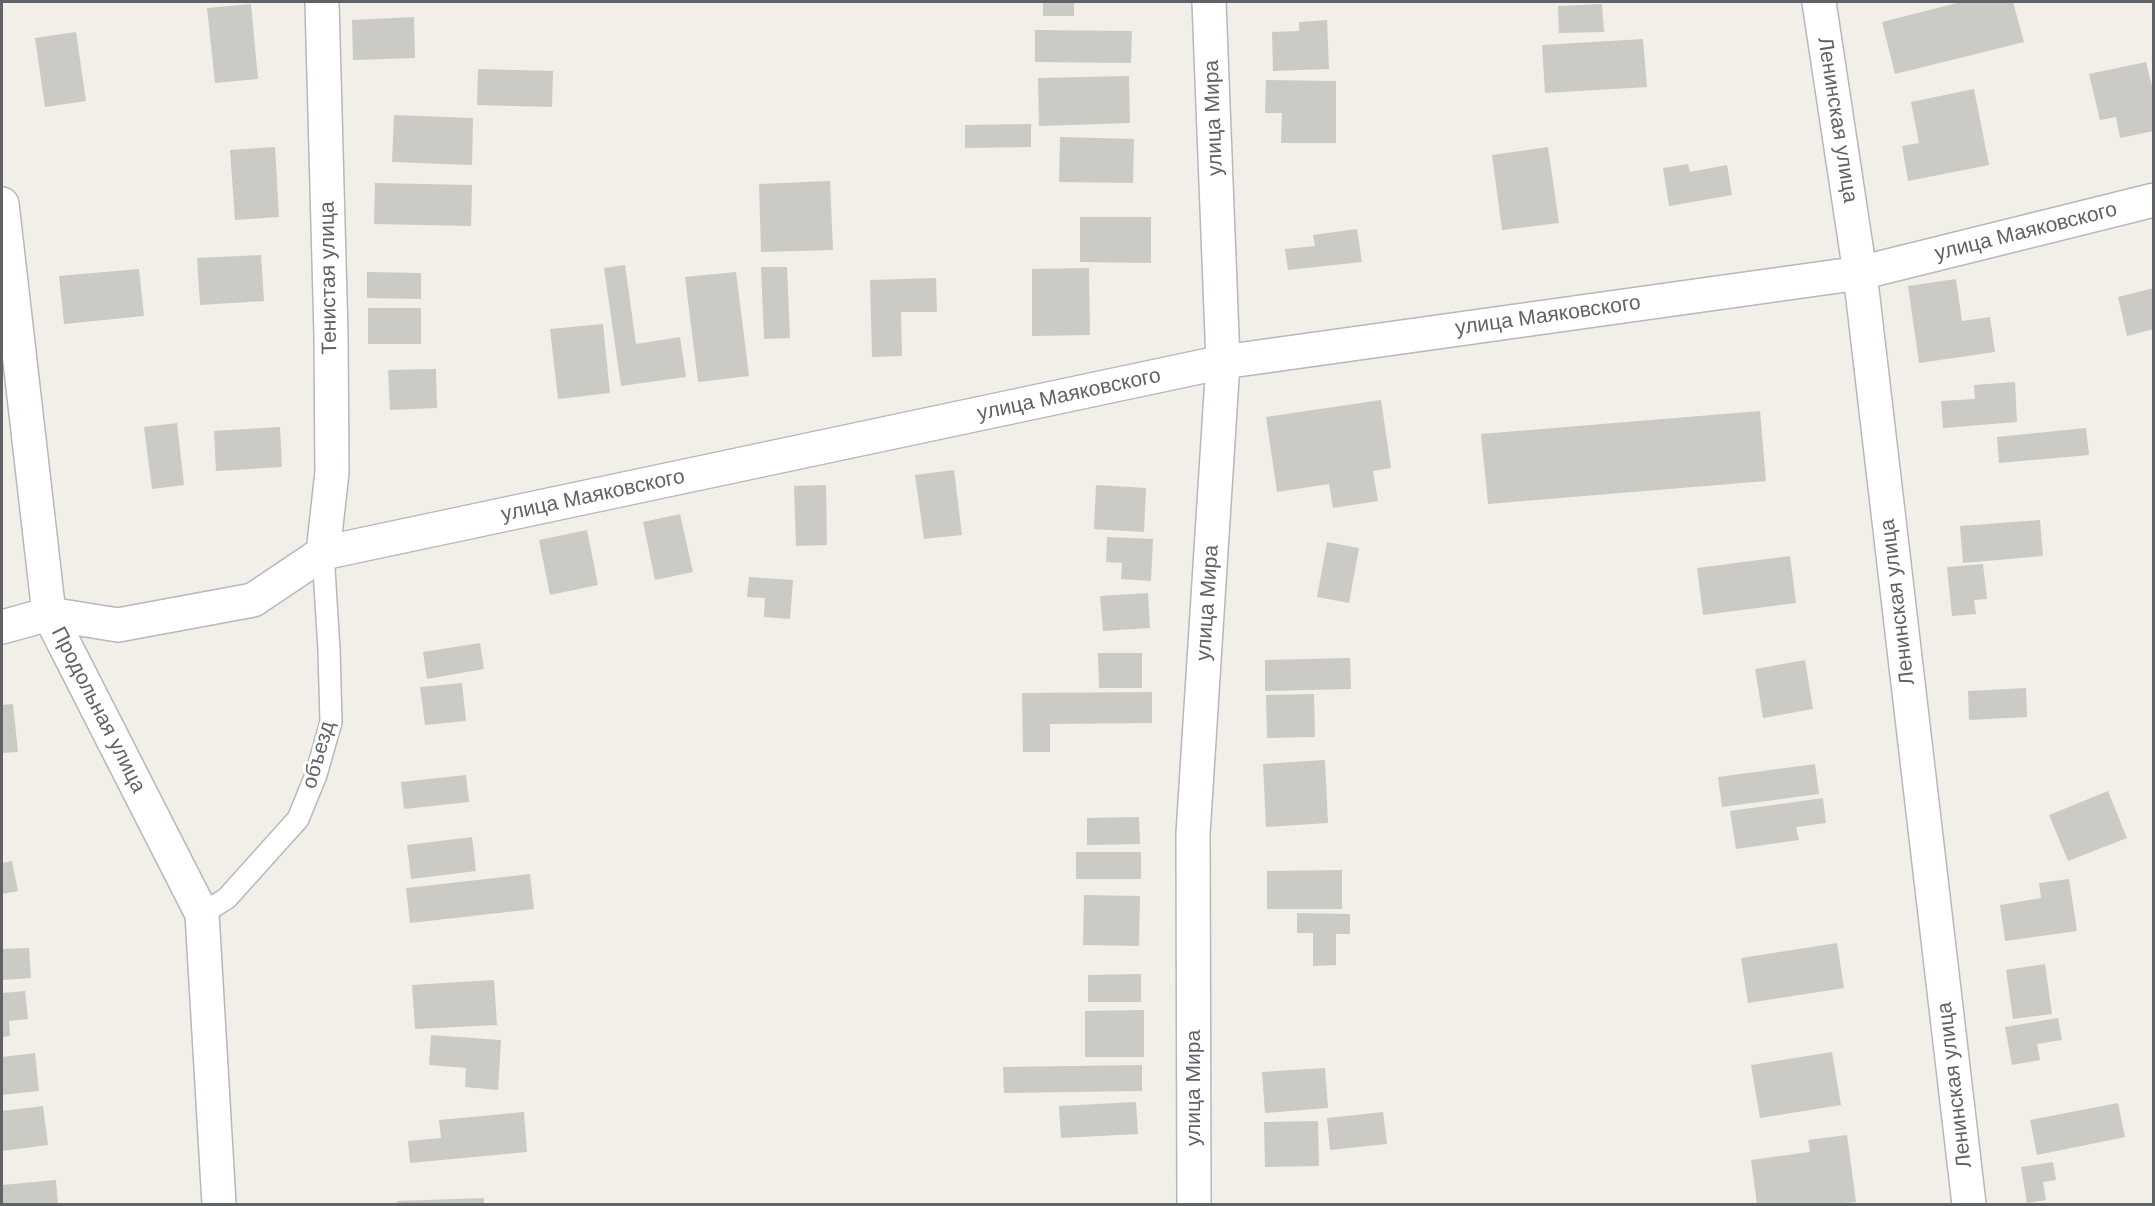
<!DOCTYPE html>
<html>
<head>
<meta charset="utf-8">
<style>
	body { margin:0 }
	#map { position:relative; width:2155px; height:1206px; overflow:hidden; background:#f1efe8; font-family:Arial,sans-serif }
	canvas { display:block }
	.frame { position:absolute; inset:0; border:3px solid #5f6368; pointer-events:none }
</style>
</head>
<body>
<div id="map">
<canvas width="2155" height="1206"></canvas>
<div class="frame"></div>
</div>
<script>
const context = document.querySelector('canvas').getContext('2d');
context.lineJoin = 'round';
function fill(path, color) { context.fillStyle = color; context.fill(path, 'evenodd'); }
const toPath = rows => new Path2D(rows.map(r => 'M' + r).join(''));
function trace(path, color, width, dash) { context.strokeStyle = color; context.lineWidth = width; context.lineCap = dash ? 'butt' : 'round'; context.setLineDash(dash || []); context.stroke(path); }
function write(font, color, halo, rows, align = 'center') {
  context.font = font + ' Arial,sans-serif'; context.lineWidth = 6; context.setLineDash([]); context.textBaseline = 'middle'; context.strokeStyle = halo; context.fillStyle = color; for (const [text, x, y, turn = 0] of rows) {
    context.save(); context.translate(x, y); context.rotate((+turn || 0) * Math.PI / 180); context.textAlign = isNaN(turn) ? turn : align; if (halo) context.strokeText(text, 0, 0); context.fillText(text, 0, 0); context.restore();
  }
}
const building = toPath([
	[1043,2,1074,2,1074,16,1043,16],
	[1961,2,2013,2,2024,42,1895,74,1882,22],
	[251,4,258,79,215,83,207,8],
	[1602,4,1604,32,1559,33,1558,6],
	[414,17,415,58,353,60,352,20],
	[1327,20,1329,69,1273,71,1272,32,1299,31,1299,22],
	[1035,30,1132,31,1131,63,1035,62],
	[76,32,86,101,45,107,35,38],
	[1643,39,1647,87,1545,93,1542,45],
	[2146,62,2154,94,2154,131,2120,138,2116,117,2100,120,2089,74],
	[478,69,553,71,552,107,477,105],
	[1129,76,1130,123,1039,126,1038,78],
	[1266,80,1336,81,1336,143,1281,143,1282,113,1265,113],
	[1974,89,1989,165,1908,181,1902,146,1919,143,1911,102],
	[394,115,473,118,472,165,392,162],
	[1031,124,1031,147,965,148,965,125],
	[1060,137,1134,139,1133,183,1059,182],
	[275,147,279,217,235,220,230,150],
	[1548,147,1559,223,1502,230,1492,155],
	[1688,164,1690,172,1727,165,1732,195,1669,206,1663,168],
	[830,181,833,250,761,252,759,184],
	[375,183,472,185,471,226,374,224],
	[1080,217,1151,217,1151,263,1080,262],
	[1357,229,1362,262,1288,270,1285,249,1315,246,1313,235],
	[261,255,264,301,200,305,197,258],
	[625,265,636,344,680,337,686,377,621,386,604,268],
	[761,267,787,267,790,338,764,339],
	[1089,268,1090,335,1032,336,1032,269],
	[139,269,144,316,64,324,59,276],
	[367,272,421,273,421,299,367,298],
	[736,272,749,376,698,382,685,277],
	[936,278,937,312,901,312,902,356,872,357,870,280],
	[1956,279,1962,321,1990,317,1995,352,1919,363,1908,286],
	[2154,288,2154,329,2127,336,2118,297],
	[368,308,421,308,421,344,368,344],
	[603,324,610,393,558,399,550,329],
	[436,369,437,408,390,410,388,370],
	[2015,382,2017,422,1943,428,1941,401,1975,399,1974,385],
	[1381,400,1391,468,1373,471,1378,501,1333,508,1329,484,1277,492,1266,417],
	[1760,411,1766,481,1488,504,1481,434],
	[177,423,184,485,152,489,144,427],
	[280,427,282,467,216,471,214,431],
	[2086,428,2089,455,1999,463,1997,437],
	[954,470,962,535,924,539,915,475],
	[826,485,827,545,796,546,794,486],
	[1096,485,1146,488,1144,532,1094,529],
	[680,514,693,572,655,580,643,522],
	[2040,520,2043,556,1963,563,1960,526],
	[587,530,598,585,550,595,539,540],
	[1107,537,1153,539,1151,581,1121,579,1122,563,1106,562],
	[1327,542,1359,548,1349,603,1317,597],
	[1790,556,1796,603,1703,615,1697,568],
	[1983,564,1987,599,1974,600,1976,614,1952,616,1947,567],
	[749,577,793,580,790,619,764,617,765,598,747,597],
	[1148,593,1150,628,1103,631,1100,596],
	[480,643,484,669,427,679,423,652],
	[1098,653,1142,653,1142,688,1099,688],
	[1350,658,1351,689,1265,691,1265,660],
	[1805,660,1813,709,1763,718,1755,669],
	[462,683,466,721,425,725,420,687],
	[2026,688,2027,717,1969,720,1968,691],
	[1152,692,1152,723,1050,724,1050,752,1023,752,1022,693],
	[1314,694,1315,737,1267,738,1266,695],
	[13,704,18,752,2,753,2,705],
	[1325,760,1328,823,1266,827,1263,764],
	[1815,764,1819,794,1722,807,1718,777],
	[466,775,469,802,404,809,401,782],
	[2108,791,2127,838,2068,861,2049,815],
	[1823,798,1826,823,1796,827,1799,840,1736,849,1730,811],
	[1139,817,1140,844,1087,845,1087,818],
	[472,837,476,871,411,879,407,845],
	[1076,852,1141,852,1141,879,1076,879],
	[12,861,18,891,2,894,2,863],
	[1342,870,1342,909,1267,909,1267,871],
	[530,874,534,909,410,923,406,888],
	[2069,879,2077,931,2005,941,2000,905,2041,898,2039,883],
	[1084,895,1140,896,1139,946,1083,945],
	[1297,913,1350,914,1350,934,1336,934,1336,965,1313,966,1313,933,1297,933],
	[1837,943,1844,988,1748,1003,1741,958],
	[29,948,31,978,2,980,2,949],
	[2045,964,2052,1014,2013,1019,2006,970],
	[1141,974,1141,1002,1088,1002,1088,975],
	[494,980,497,1025,415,1029,412,985],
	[25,991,28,1019,9,1021,10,1036,2,1037,2,993],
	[1144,1010,1144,1057,1085,1057,1085,1011],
	[2058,1018,2062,1040,2037,1044,2040,1060,2012,1065,2005,1027],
	[431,1035,501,1040,498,1090,465,1087,466,1068,429,1065],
	[1832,1052,1841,1105,1760,1118,1751,1065],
	[35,1053,39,1091,2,1095,2,1057],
	[1142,1065,1142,1091,1004,1093,1003,1067],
	[1325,1068,1328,1108,1265,1113,1262,1072],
	[1136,1102,1138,1134,1061,1138,1059,1106],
	[2118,1103,2125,1137,2037,1155,2030,1120],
	[43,1106,48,1145,2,1151,2,1111],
	[524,1112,527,1152,410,1163,408,1141,441,1138,439,1120],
	[1383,1112,1387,1144,1330,1150,1327,1118],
	[1318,1121,1319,1166,1265,1167,1264,1122],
	[1847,1135,1856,1202,1833,1204,1757,1204,1751,1160,1810,1152,1808,1140],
	[2053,1162,2056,1180,2043,1182,2046,1200,2027,1203,2021,1167],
	[56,1180,58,1204,2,1204,2,1185],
	[484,1198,484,1204,397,1204,397,1201]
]);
const lane = toPath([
	[202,914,227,898,298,819,316,775,331,722,329,650,323,553]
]);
const street = toPath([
	[322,2,331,335,332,472,323,553],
	[1819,2,1860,273,1969,1204],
	[2,204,49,614,202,914,219,1204],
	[2,627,49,614,118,625,253,600,323,553,1223,362,1860,273,2154,200],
	[1194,1204,1193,834,1223,362,1209,2]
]);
const streetNames = [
	["улица Мира",1214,118,-92],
	["Ленинская улица",1837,120,81],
	["улица Маяковского",2026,232,-14],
	["Тенистая улица",329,278,-91],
	["улица Маяковского",1548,316,-8],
	["улица Маяковского",1069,395,-12],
	["улица Маяковского",593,496,-12],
	["Ленинская улица",1898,602,-97],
	["улица Мира",1208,603,-86],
	["Продольная улица",98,710,63],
	["объезд",319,755,-74],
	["Ленинская улица",1955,1085,-97],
	["улица Мира",1194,1088,-90]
];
fill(building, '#cccac5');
trace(lane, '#b5b8bc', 24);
trace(street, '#b5b8bc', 36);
trace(lane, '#fff', 21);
trace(street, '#fff', 33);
write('21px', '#5f6368', '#fff', streetNames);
</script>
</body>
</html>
